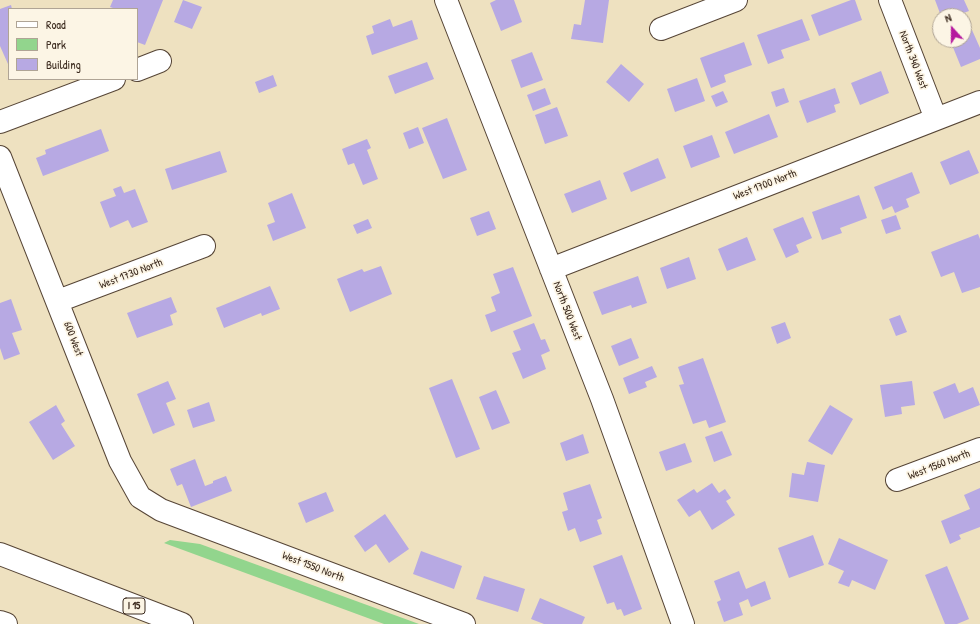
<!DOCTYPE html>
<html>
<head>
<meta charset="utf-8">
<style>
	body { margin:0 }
	#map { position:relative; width:980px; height:624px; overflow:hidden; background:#eee1c0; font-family:"Patrick Hand",sans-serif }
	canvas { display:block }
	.legend { position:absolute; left:8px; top:8px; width:130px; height:72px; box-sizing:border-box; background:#fcf5e5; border:1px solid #afa495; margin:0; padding:5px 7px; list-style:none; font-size:12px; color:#3b2a1e }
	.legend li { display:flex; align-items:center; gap:8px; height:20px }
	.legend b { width:20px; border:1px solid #afa495 }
	.north { position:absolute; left:932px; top:8px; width:40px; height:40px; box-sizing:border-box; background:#fcf5e5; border:1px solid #afa495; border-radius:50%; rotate:339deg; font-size:11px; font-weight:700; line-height:16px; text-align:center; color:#3b2a1e }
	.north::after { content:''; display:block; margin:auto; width:14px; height:18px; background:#b5179e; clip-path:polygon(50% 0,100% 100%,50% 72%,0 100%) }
</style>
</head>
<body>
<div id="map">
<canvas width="980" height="624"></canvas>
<ul class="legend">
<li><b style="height:5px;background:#fff"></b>Road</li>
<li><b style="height:11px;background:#92d58d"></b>Park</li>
<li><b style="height:11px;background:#b7a9e3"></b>Building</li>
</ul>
<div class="north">N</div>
</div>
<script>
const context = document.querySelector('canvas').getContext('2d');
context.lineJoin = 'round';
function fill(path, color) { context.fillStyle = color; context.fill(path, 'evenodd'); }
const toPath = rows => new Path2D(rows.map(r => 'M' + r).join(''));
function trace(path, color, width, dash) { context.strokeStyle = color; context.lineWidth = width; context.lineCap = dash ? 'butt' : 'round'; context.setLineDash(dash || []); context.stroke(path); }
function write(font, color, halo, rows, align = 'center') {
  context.font = font + ' "Patrick Hand",sans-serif'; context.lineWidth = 3.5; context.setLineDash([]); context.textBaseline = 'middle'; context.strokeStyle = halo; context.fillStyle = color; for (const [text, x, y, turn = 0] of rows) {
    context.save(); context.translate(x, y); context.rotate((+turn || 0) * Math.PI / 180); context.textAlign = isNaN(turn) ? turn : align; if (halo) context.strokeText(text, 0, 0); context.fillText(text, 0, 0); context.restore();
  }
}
const green = toPath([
	[170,540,200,544,419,624,384,624,164,543]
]);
const building = toPath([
	[113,0,163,0,145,45,137,42,137,9,116,9,110,7],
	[183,0,202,7,192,29,174,22],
	[496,0,514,0,522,22,501,31,490,3],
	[585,0,609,0,603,43,571,39,574,24,581,25],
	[851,0,855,0,862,20,819,36,811,15],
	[935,0,964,0,969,11,955,16,941,16],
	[11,5,12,9,9,9,9,64,8,64,0,46,0,9],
	[390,19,393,27,412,20,418,39,372,55,366,36,374,33,372,26],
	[802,19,810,40,781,50,784,58,768,64,757,35],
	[972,30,980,48,980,59,961,67,950,40,964,40,964,33],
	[744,42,752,65,724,75,726,82,711,88,700,58],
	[532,52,543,80,521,88,511,60],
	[427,62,434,79,395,94,388,76],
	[621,64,644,84,629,102,606,82],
	[881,71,889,93,860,105,851,83],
	[273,75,277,86,259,93,255,82],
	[697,78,705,101,675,112,667,89],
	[545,88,551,104,533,111,527,95],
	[784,88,789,102,776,107,771,92],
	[835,88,840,103,834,105,836,112,807,123,799,101],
	[723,91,728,102,716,107,711,96],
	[557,107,568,136,545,144,535,115],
	[769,114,778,137,734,154,725,132],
	[447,118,467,170,443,179,422,128],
	[418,127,424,143,409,149,403,133],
	[101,129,109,151,43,176,36,158,46,154,45,150],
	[712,135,720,157,691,168,683,146],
	[367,139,371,148,367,150,378,179,363,185,354,163,348,165,342,149],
	[969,150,979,173,950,185,940,162],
	[220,151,227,172,172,190,165,169],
	[658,158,666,178,631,192,623,173],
	[912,172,920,193,906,199,909,207,895,213,892,206,883,210,874,187],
	[600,180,607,199,572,213,564,194],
	[121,186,124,193,135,189,148,222,132,228,128,220,110,228,100,202,116,196,113,189],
	[292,193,306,228,273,241,267,225,275,222,268,203],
	[859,195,867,218,840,228,842,233,822,240,812,212],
	[489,211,496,229,477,236,470,218],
	[896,215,901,229,886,234,881,220],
	[803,217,812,238,796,245,799,252,786,258,773,229],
	[368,219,372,228,357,234,353,225],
	[978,234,980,239,980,287,962,293,954,272,941,277,931,252],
	[747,237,756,260,727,271,718,249],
	[689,257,696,279,667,289,660,268],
	[381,266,392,294,350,312,337,279,362,269,364,272],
	[513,267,532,316,491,332,485,315,496,311,491,297,500,293,493,274],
	[638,276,647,303,632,308,631,305,602,315,593,292],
	[270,286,280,309,262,316,261,313,224,328,216,308],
	[171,297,177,312,170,315,173,325,137,338,127,313],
	[11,299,22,330,12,333,20,354,4,360,0,348,0,303],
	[900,315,907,332,896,336,889,319],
	[785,322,791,338,777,344,771,327],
	[534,323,541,340,545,339,550,351,541,355,546,369,523,379,512,353,521,350,513,331],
	[631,338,639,358,619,366,611,346],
	[703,358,726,422,709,428,706,420,693,424,679,385,684,384,678,367],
	[652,366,657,377,645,382,647,387,629,394,623,378],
	[452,379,480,449,456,458,429,388],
	[168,381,176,399,166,403,175,425,153,434,137,394],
	[912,381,915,405,901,407,902,414,885,417,880,385],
	[955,383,959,393,973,387,980,405,944,419,933,392],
	[496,390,510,423,492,430,479,397],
	[209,402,215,421,193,428,187,410],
	[56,405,65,421,61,424,75,446,53,460,29,422],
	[830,405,853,419,832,455,808,441],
	[722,431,732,455,714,462,705,437],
	[583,434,589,453,566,461,560,443],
	[685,443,692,462,666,471,659,452],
	[195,459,205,486,213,483,213,481,226,476,232,491,191,507,182,484,177,486,170,469],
	[807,462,825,465,818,502,789,497,792,473,804,475],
	[712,483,719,493,725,489,731,498,726,501,735,515,712,530,700,510,689,517,677,500,694,489,697,493],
	[590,484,602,518,597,520,602,534,580,542,575,528,568,531,562,512,568,510,563,493],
	[980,488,980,527,959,535,961,539,950,544,941,521,970,509,964,495],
	[326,492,334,511,306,523,298,503],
	[385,514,409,549,389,563,376,544,365,552,354,536],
	[813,535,824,565,789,578,778,548],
	[839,538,888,560,875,590,852,580,849,587,838,583,844,571,828,564],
	[421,551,462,566,454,589,413,574],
	[622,555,642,609,624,616,621,609,617,610,614,602,607,604,593,566],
	[947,566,969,619,957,624,945,624,925,575],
	[739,571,746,589,765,581,771,599,751,607,748,599,739,603,743,615,724,622,717,602,721,600,714,581],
	[484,576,525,589,518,612,476,599],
	[540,598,585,617,582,624,544,624,531,619]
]);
const minor = toPath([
	[446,0,602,399,683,624],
	[890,0,936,119],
	[661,29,736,0],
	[137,70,160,61],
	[0,122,114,79],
	[0,157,120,461,140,497,161,510,464,624],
	[551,269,980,102],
	[58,301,204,246],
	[897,480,980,449]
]);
const highway = toPath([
	[0,554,182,624],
	[0,622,6,624]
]);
const shields = [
	[134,606,22]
];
const shieldNames = [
	["I 15",134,606]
];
const streetNames = [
	["North 340 West",913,60,69],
	["West 1700 North",765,185,-21],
	["West 1730 North",131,274,-21],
	["North 500 West",567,311,69],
	["600 West",73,339,69],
	["West 1560 North",939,465,-21],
	["West 1550 North",313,567,21]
];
fill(green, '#92d58d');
fill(building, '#b7a9e3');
trace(minor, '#564536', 24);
trace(highway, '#564536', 24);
trace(minor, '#fff', 22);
trace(highway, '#fff', 22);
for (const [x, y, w] of shields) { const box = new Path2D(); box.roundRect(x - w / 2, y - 8, w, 16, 3); context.fillStyle = '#fcf5e5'; context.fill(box); trace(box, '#3b2a1e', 1); }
write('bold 10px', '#3b2a1e', null, shieldNames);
write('11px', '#3b2a1e', '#fcf5e5', streetNames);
</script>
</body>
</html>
